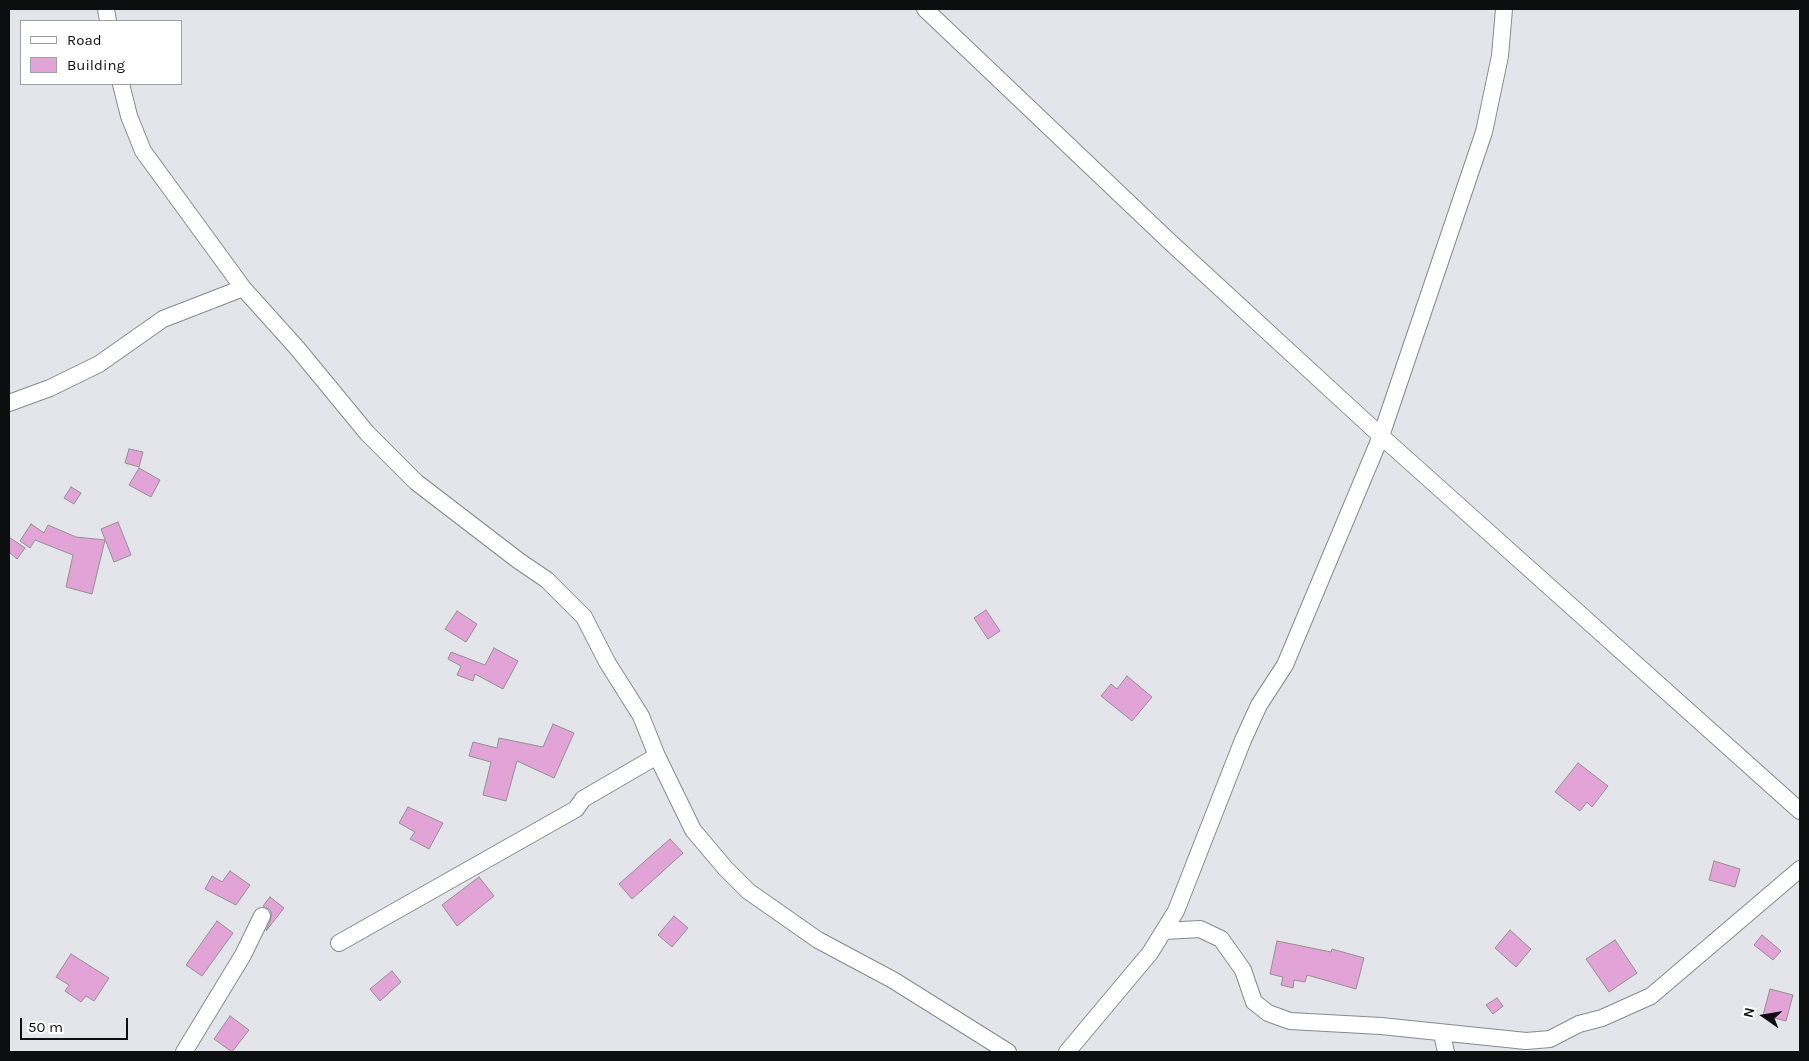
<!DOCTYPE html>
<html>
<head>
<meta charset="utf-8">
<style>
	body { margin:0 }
	#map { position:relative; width:1809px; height:1061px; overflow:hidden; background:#e3e5ea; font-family:Karla,sans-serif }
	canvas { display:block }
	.frame { position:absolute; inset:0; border:10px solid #0d0e0f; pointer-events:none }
	.legend { position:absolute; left:20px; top:20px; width:162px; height:65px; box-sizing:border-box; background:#fff; border:1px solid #9e9f9f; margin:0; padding:6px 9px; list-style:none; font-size:15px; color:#0d0e0f }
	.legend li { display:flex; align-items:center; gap:10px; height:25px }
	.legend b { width:25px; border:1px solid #9e9f9f }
	.north { position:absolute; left:1739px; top:991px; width:50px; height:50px; -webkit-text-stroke:4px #fff; paint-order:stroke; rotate:283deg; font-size:14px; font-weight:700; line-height:20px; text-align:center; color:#0d0e0f }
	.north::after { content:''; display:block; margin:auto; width:18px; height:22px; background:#0d0e0f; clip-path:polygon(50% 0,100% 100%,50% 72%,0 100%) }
	.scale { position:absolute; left:20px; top:1018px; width:108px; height:22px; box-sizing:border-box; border:2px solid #0d0e0f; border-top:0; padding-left:6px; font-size:15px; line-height:18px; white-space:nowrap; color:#0d0e0f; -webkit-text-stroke:4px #fff; paint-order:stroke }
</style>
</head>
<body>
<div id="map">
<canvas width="1809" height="1061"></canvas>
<div class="frame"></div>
<ul class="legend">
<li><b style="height:6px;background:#fff"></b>Road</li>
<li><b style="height:14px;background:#e2a4d6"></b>Building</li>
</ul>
<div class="north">N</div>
<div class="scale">50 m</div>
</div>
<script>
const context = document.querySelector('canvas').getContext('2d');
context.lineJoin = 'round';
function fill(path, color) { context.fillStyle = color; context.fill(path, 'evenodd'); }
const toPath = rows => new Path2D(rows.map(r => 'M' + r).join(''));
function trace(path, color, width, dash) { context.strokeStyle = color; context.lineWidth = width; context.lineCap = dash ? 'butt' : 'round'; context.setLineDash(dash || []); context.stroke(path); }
const building = toPath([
	[129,449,143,452,139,467,125,463,129,449],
	[139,468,160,480,151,497,129,485,139,468],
	[71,487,81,493,74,504,64,498,71,487],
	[118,522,131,555,114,562,101,529,118,522],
	[31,524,44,533,48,525,76,537,105,540,92,594,66,587,73,555,35,540,30,548,20,541,31,524],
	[9,537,25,548,17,559,9,552,9,537],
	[986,610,1000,631,988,639,974,618,986,610],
	[457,611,477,624,466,642,445,629,457,611],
	[494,648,518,661,503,689,475,674,473,681,457,675,461,666,448,659,451,652,485,665,494,648],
	[1127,676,1152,697,1132,721,1101,696,1111,684,1117,689,1127,676],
	[553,724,574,733,554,778,517,761,506,801,483,795,491,762,469,756,473,742,497,748,499,738,543,747,553,724],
	[1578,763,1608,786,1592,807,1587,802,1580,811,1555,792,1578,763],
	[408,807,443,823,429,849,410,839,415,832,399,823,408,807],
	[670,839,683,853,632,899,619,884,670,839],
	[1714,861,1740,869,1735,887,1709,880,1714,861],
	[230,871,250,885,236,905,205,889,212,876,222,882,230,871],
	[479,877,494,896,457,926,442,905,479,877],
	[270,897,284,908,266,931,272,915,270,910,263,906,270,897],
	[674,916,688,928,672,947,658,935,674,916],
	[217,921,233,933,202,976,186,965,217,921],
	[1510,930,1531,949,1516,967,1495,948,1510,930],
	[1762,935,1781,951,1773,960,1754,945,1762,935],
	[1615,940,1637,973,1609,992,1586,959,1615,940],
	[1277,941,1331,952,1332,949,1364,958,1356,989,1307,975,1305,982,1294,980,1293,988,1281,985,1283,977,1270,974,1277,941],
	[71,954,109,978,94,1001,86,996,81,1002,65,991,69,985,56,977,71,954],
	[392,971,401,982,380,1001,370,989,392,971],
	[1770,989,1793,995,1786,1021,1763,1015,1770,989],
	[1497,998,1503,1006,1493,1014,1486,1005,1497,998],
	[230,1016,249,1030,232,1052,214,1039,230,1016]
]);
const minor = toPath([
	[106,9,108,21],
	[925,9,1169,241,1381,436,1800,811],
	[121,84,129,116,143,151,243,288,297,348,367,433,416,482,519,561,547,580,584,617,607,662,641,716,657,756,693,830,726,869,748,891,818,940,893,980,1008,1052],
	[9,403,50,388,99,364,163,319,243,288],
	[1164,931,1200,929,1221,939,1243,970,1254,1002,1268,1013,1290,1021,1381,1026,1526,1041,1550,1039,1579,1024,1602,1018,1651,996,1800,869],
	[339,943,576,809,583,799,657,756],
	[1442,1034,1446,1052],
	[184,1052,243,955,262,916],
	[1067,1052,1150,953,1176,911,1243,740,1259,705,1285,665,1381,436,1484,132,1500,56,1504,9]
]);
fill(building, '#e2a4d6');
trace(building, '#948f93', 1);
trace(minor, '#87898e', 18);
trace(minor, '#fff', 16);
</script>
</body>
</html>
